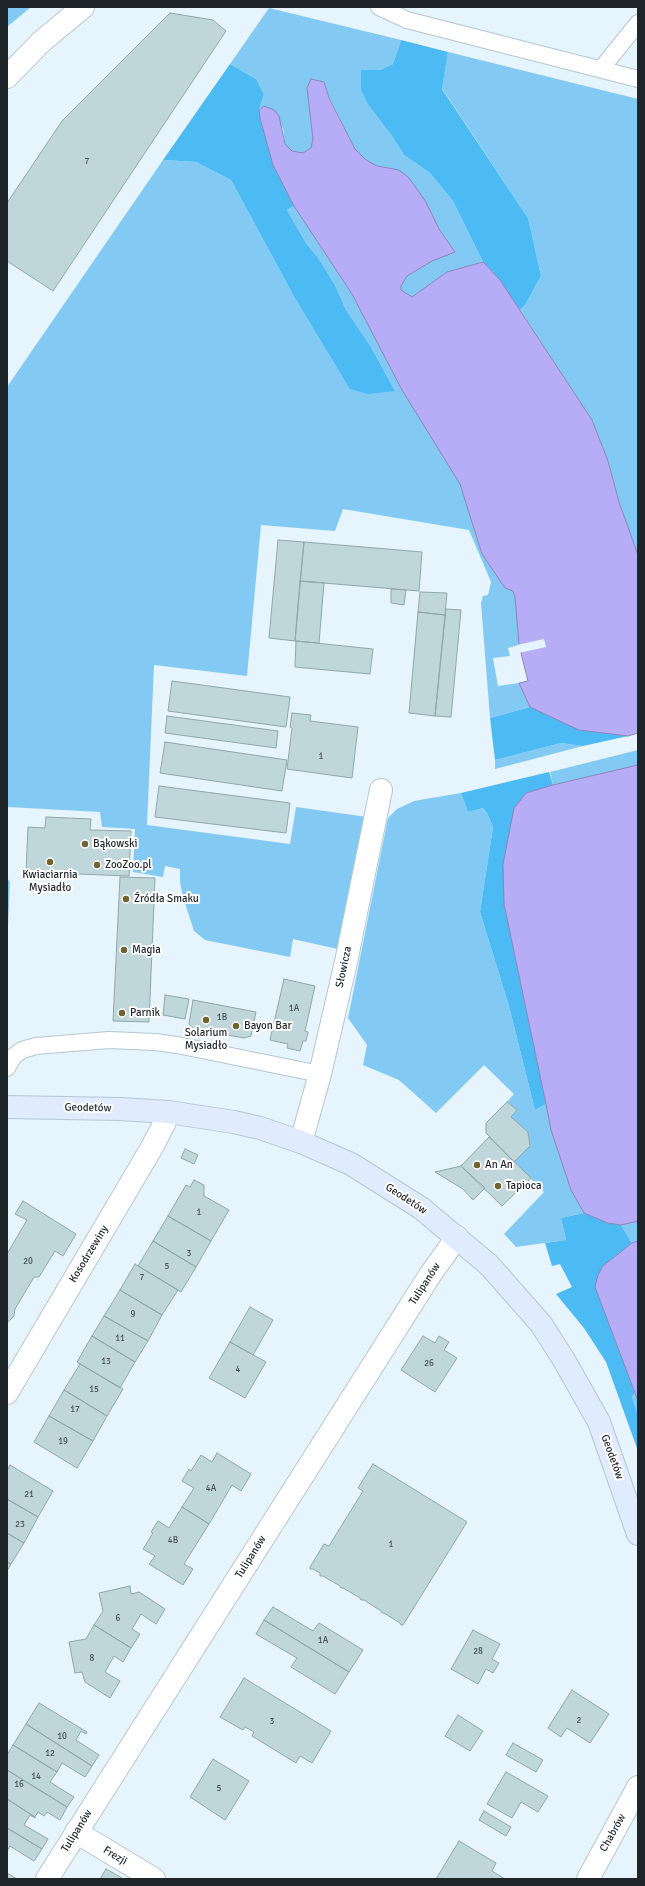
<!DOCTYPE html>
<html>
<head>
<meta charset="utf-8">
<style>
	body { margin:0 }
	#map { position:relative; width:645px; height:1886px; overflow:hidden; background:#e5f4fd; font-family:Signika,sans-serif }
	canvas { display:block }
	.frame { position:absolute; inset:0; border:8px solid #1f262a; pointer-events:none }
</style>
</head>
<body>
<div id="map">
<canvas width="645" height="1886"></canvas>
<div class="frame"></div>
</div>
<script>
const context = document.querySelector('canvas').getContext('2d');
context.lineJoin = 'round';
function fill(path, color) { context.fillStyle = color; context.fill(path, 'evenodd'); }
const toPath = rows => new Path2D(rows.map(r => 'M' + r).join(''));
function trace(path, color, width, dash) { context.strokeStyle = color; context.lineWidth = width; context.lineCap = dash ? 'butt' : 'round'; context.setLineDash(dash || []); context.stroke(path); }
function write(font, color, halo, rows, align = 'center') {
  context.font = font + ' Signika,sans-serif'; context.lineWidth = 4; context.setLineDash([]); context.textBaseline = 'middle'; context.strokeStyle = halo; context.fillStyle = color; for (const [text, x, y, turn = 0] of rows) {
    context.save(); context.translate(x, y); context.rotate((+turn || 0) * Math.PI / 180); context.textAlign = isNaN(turn) ? turn : align; if (halo) context.strokeText(text, 0, 0); context.fillText(text, 0, 0); context.restore();
  }
}
const green = toPath([
	[7,7,31,7,7,27],
	[269,8,401,40,393,64,380,70,361,71,390,133,404,155,430,173,453,201,483,262,447,272,412,297,401,290,401,286,407,276,432,261,455,252,399,170,377,166,366,160,355,149,329,97,324,82,311,79,307,88,313,139,311,148,303,153,292,151,285,144,283,128,264,106,259,110,264,94,256,79,230,64],
	[448,52,638,99,638,555,619,502,608,461,592,420,520,310,525,305,541,276,528,218,442,88],
	[163,160,196,162,231,180,291,291,395,391,371,347,346,310,335,285,319,259,306,243,287,210,294,206,352,294,402,390,460,484,482,554,505,588,513,591,515,597,519,645,508,648,510,656,493,658,498,686,519,683,530,707,490,718,481,603,483,596,488,595,491,582,469,530,343,509,335,531,261,525,247,676,154,665,147,825,290,844,296,807,367,817,342,950,293,939,290,957,205,940,194,931,183,897,180,882,180,869,165,866,163,877,133,872,135,829,102,827,100,812,8,807,7,823,7,387],
	[561,743,583,746,495,769,495,760],
	[638,750,638,765,553,785,550,772],
	[461,793,468,812,483,808,487,813,493,827,480,912,509,1006,535,1110,546,1104,551,1130,571,1190,584,1213,561,1218,566,1240,516,1247,504,1234,544,1192,514,1162,511,1117,517,1110,507,1102,514,1094,484,1065,436,1113,399,1080,363,1065,367,1045,348,1018,388,818,397,809,414,801],
	[7,878,10,882,7,948],
	[638,1221,638,1241,632,1243,621,1225],
	[635,1392,638,1401,638,1415,632,1397]
]);
const forest = toPath([
	[401,40,448,52,442,89,528,218,541,276,525,305,520,310,500,280,483,262,453,201,430,173,404,155,390,133,368,104,361,90,361,70,380,70,393,64],
	[230,64,256,79,264,94,259,110,260,118,273,165,294,206,287,210,306,243,319,259,335,285,346,310,371,347,395,391,368,394,350,389,291,291,231,180,196,162,163,160],
	[530,707,579,730,628,736,583,746,561,743,495,760,490,718],
	[549,772,553,785,526,793,504,904,546,1104,535,1110,509,1006,480,912,493,827,487,813,483,808,468,812,461,793],
	[584,1213,608,1223,621,1225,632,1243,603,1266,595,1287,635,1392,632,1397,638,1415,638,1451,606,1362,584,1328,556,1294,572,1287,560,1264,552,1266,545,1243,566,1240,561,1218]
]);
const water = toPath([
	[311,79,324,82,329,98,355,149,366,160,377,166,399,170,409,178,426,202,439,229,455,252,432,261,407,276,401,286,401,290,412,297,447,272,483,262,500,280,592,420,608,461,619,502,638,555,638,733,628,736,579,730,530,707,519,683,528,681,519,645,515,597,513,591,505,588,482,554,460,484,402,390,352,294,294,206,273,165,260,118,259,110,264,106,274,110,279,116,285,144,292,151,303,153,311,148,313,139,307,88,311,79],
	[638,765,638,1221,621,1225,608,1223,584,1213,571,1190,551,1130,546,1104,504,904,503,864,514,808,526,793,553,785,638,765],
	[638,1241,638,1401,595,1287,598,1275,603,1266,632,1243,638,1241]
]);
const pier = toPath([
	[544,639,546,647,519,653,517,645]
]);
const building = toPath([
	[170,13,213,20,226,31,53,291,7,261,7,203,62,121,170,13],
	[278,540,304,542,295,641,269,638,278,540],
	[304,542,422,552,419,591,300,581,304,542],
	[300,581,324,583,319,643,295,641,300,581],
	[391,589,406,590,404,605,391,603,391,589],
	[420,592,447,593,445,615,418,612,420,592],
	[446,609,461,610,451,717,435,716,446,609],
	[418,612,445,615,435,716,409,713,418,612],
	[296,641,373,649,370,674,295,667,296,641],
	[172,681,290,697,286,727,168,711,172,681],
	[292,713,311,715,310,721,358,727,352,778,287,769,292,728,290,727,292,713],
	[167,716,278,731,276,748,165,733,167,716],
	[165,742,287,760,282,791,160,773,165,742],
	[159,786,290,803,286,833,155,817,159,786],
	[46,817,91,819,90,830,131,831,129,876,26,872,28,827,45,828,46,817],
	[120,877,155,878,149,1022,113,1021,120,877],
	[284,979,315,986,305,1031,308,1032,306,1041,303,1041,300,1051,287,1048,288,1044,270,1040,284,979],
	[165,995,189,999,185,1019,163,1015,165,995],
	[193,1000,256,1012,251,1036,244,1038,193,1029,189,1024,193,1000],
	[507,1102,517,1110,511,1117,528,1132,530,1146,514,1162,486,1133,486,1123,507,1102],
	[489,1137,531,1178,502,1206,461,1166,489,1137],
	[185,1149,198,1155,194,1164,181,1158,185,1149],
	[461,1166,485,1188,473,1200,463,1189,435,1172,461,1166],
	[194,1180,204,1185,204,1196,229,1210,211,1241,168,1216,186,1185,190,1187,194,1180],
	[23,1201,76,1234,63,1256,55,1251,39,1277,34,1277,15,1309,14,1316,7,1323,7,1254,27,1220,15,1214,23,1201],
	[168,1216,211,1241,196,1267,153,1241,168,1216],
	[153,1241,196,1267,181,1292,138,1266,153,1241],
	[135,1264,178,1290,162,1315,120,1290,135,1264],
	[120,1290,162,1315,148,1341,104,1316,120,1290],
	[250,1307,273,1320,253,1355,230,1342,250,1307],
	[104,1316,148,1341,135,1362,92,1336,104,1316],
	[92,1336,135,1362,120,1388,77,1362,92,1336],
	[423,1336,435,1343,439,1336,449,1342,444,1350,457,1358,435,1392,401,1370,423,1336],
	[230,1342,266,1362,245,1398,209,1378,230,1342],
	[80,1364,123,1389,107,1416,64,1390,80,1364],
	[64,1390,107,1416,93,1441,49,1416,64,1390],
	[49,1416,93,1441,77,1468,34,1442,49,1416],
	[217,1453,251,1474,241,1491,232,1485,209,1524,182,1507,194,1488,182,1481,189,1469,191,1471,201,1455,212,1462,217,1453],
	[373,1464,467,1522,403,1625,401,1625,400,1623,384,1613,382,1613,381,1611,364,1600,361,1600,360,1598,343,1588,341,1588,340,1586,323,1576,320,1576,320,1573,313,1569,310,1569,310,1567,324,1544,329,1546,363,1491,358,1488,373,1464],
	[10,1465,53,1491,38,1517,7,1499,7,1471,10,1465],
	[7,1499,38,1517,24,1543,7,1533,7,1499],
	[182,1507,209,1524,184,1564,193,1569,183,1585,149,1564,155,1556,143,1549,153,1533,151,1532,158,1521,169,1528,182,1507],
	[7,1533,24,1543,11,1564,7,1562,7,1533],
	[7,1562,11,1564,7,1571,7,1562],
	[130,1586,131,1594,139,1592,165,1609,156,1624,141,1614,132,1629,140,1634,131,1648,94,1625,103,1611,99,1593,130,1586],
	[273,1607,313,1631,319,1623,363,1650,349,1672,264,1620,273,1607],
	[264,1620,349,1672,335,1694,291,1667,297,1658,256,1634,264,1620],
	[94,1625,131,1648,123,1662,114,1656,105,1672,120,1681,110,1698,85,1682,82,1672,75,1673,69,1642,86,1639,94,1625],
	[473,1630,500,1644,492,1659,499,1663,493,1673,486,1669,478,1684,451,1669,473,1630],
	[244,1678,331,1731,312,1763,300,1756,296,1763,252,1736,254,1732,245,1727,243,1730,220,1717,244,1678],
	[572,1690,609,1714,590,1743,567,1728,561,1737,548,1728,572,1690],
	[39,1703,87,1732,86,1734,81,1731,76,1740,99,1755,92,1766,26,1724,39,1703],
	[458,1715,483,1731,470,1751,445,1736,458,1715],
	[26,1724,92,1766,85,1777,62,1763,57,1772,13,1745,26,1724],
	[513,1743,543,1760,536,1772,506,1755,513,1743],
	[13,1745,57,1772,50,1782,74,1797,67,1807,7,1770,7,1755,13,1745],
	[213,1759,249,1781,225,1820,190,1797,213,1759],
	[7,1770,67,1807,60,1820,47,1812,44,1816,38,1812,35,1817,7,1799,7,1770],
	[506,1772,548,1796,538,1812,521,1802,512,1818,487,1804,506,1772],
	[7,1799,35,1817,35,1818,30,1815,24,1825,48,1839,42,1849,7,1828,7,1799],
	[484,1811,511,1827,506,1836,479,1820,484,1811],
	[7,1828,42,1849,34,1861,10,1846,7,1851,7,1828],
	[459,1841,496,1863,492,1871,505,1879,436,1879,459,1841],
	[106,1869,122,1878,121,1879,100,1879,106,1869],
	[7,1873,17,1879,7,1879,7,1873]
]);
const lane = toPath([
	[379,7,407,20,638,79],
	[601,69,638,23],
	[7,1068,14,1056,22,1050,36,1046,109,1040,155,1042,177,1045,320,1074]
]);
const street = toPath([
	[7,77,41,42,83,7],
	[301,1142,320,1074,346,962,381,790],
	[7,1393,151,1149,164,1124,168,1112],
	[76,1832,154,1879],
	[47,1879,430,1275,457,1237],
	[588,1879,638,1787]
]);
const secondary = toPath([
	[7,1107,120,1109,168,1112,234,1122,260,1128,301,1142,351,1164,421,1208,489,1265,541,1324,564,1360,599,1422,638,1534]
]);
const markers = [
	[85,844,4,"#6f6330"],
	[50,862,4,"#6f6330"],
	[97,865,4,"#6f6330"],
	[126,899,4,"#6f6330"],
	[124,950,4,"#6f6330"],
	[122,1013,4,"#6f6330"],
	[206,1020,4,"#6f6330"],
	[236,1026,4,"#6f6330"],
	[477,1165,4,"#6f6330"],
	[498,1186,4,"#6f6330"]
];
const numberNames = [
	["7",87,162],
	["1",321,757],
	["1A",294,1009],
	["1B",222,1018],
	["1",199,1213],
	["3",189,1254],
	["20",28,1262],
	["5",167,1267],
	["7",142,1278],
	["9",133,1315],
	["11",120,1339],
	["13",106,1362],
	["26",429,1364],
	["4",238,1370],
	["15",94,1390],
	["17",75,1410],
	["19",63,1442],
	["4A",211,1489],
	["21",29,1495],
	["23",20,1525],
	["4B",173,1541],
	["1",391,1545],
	["6",118,1619],
	["1A",323,1641],
	["28",478,1652],
	["8",92,1659],
	["2",579,1721],
	["3",272,1722],
	["10",62,1737],
	["12",50,1754],
	["14",36,1777],
	["16",19,1785],
	["5",219,1789]
];
const poiNames = [
	["Bąkowski",93,844],
	["ZooZoo.pl",105,865],
	["Kwiaciarnia",50,875,"center"],
	["Mysiadło",50,888,"center"],
	["Źródła Smaku",134,899],
	["Magia",132,950],
	["Parnik",130,1013],
	["Bayon Bar",244,1026],
	["Solarium",206,1033,"center"],
	["Mysiadło",206,1046,"center"],
	["An An",485,1165],
	["Tapioca",506,1186]
];
const streetNames = [
	["Słowicza",344,967,-78],
	["Geodetów",88,1108,1],
	["Geodetów",406,1199,33],
	["Kosodrzewiny",89,1254,-59],
	["Tulipanów",425,1284,-57],
	["Geodetów",612,1457,70],
	["Tulipanów",251,1557,-58],
	["Tulipanów",77,1831,-58],
	["Chabrów",613,1833,-61],
	["Frezji",115,1856,31]
];
fill(green, '#82caf3');
fill(forest, '#4cbaf3');
fill(water, '#b7adf6');
trace(water, '#8984b9', 1);
fill(pier, '#e5f4fd');
fill(building, '#bfd6da');
trace(building, '#90a7aa', 1);
trace(lane, '#b5c7d3', 18);
trace(street, '#b5c7d3', 24);
trace(secondary, '#b5c7d3', 24);
trace(lane, '#fff', 16);
trace(street, '#fff', 22);
trace(secondary, '#e1ebfe', 22);
for (const [x, y, r, color] of markers) { const dot = new Path2D(); dot.arc(x, y, r, 0, 2 * Math.PI); context.fillStyle = color; context.fill(dot); trace(dot, '#fff', 1.5); }
write('9px', '#475256', null, numberNames);
write('11px', '#1f262a', '#fff', poiNames, 'left');
write('11px', '#1f262a', '#fff', streetNames);
</script>
</body>
</html>
